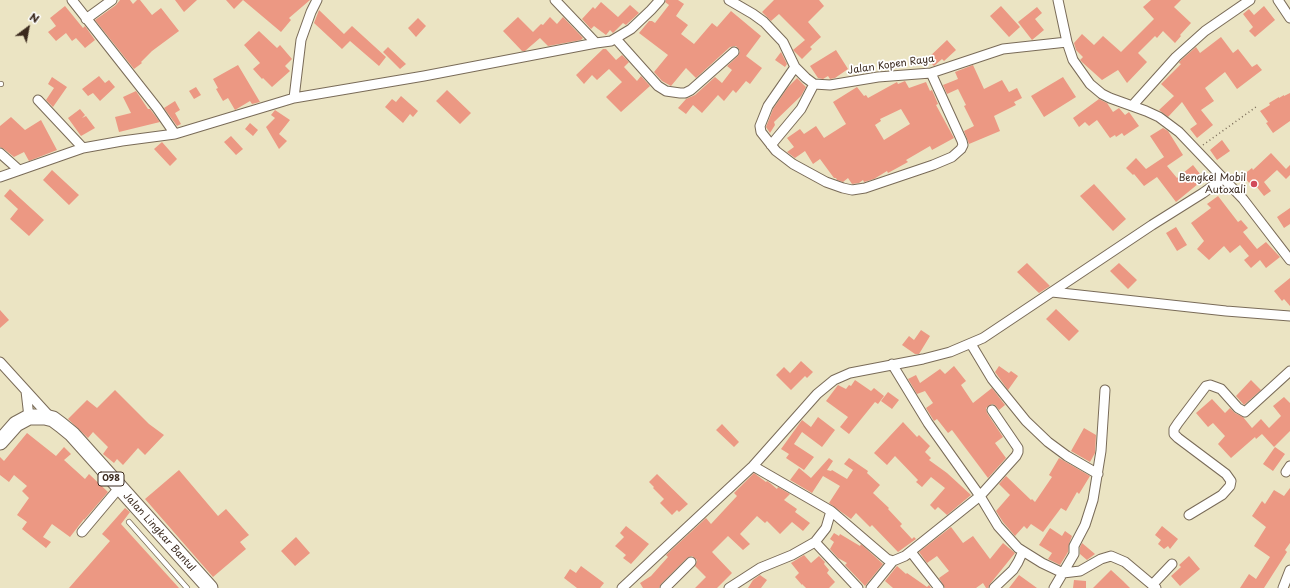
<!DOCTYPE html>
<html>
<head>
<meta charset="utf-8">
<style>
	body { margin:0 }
	#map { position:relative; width:1290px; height:588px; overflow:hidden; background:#ebe4c3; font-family:"Playpen Sans",sans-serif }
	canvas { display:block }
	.north { position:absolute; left:8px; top:8px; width:40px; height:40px; -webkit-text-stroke:3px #fff; paint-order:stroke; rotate:32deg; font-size:11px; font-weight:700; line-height:16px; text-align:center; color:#3b2a1e }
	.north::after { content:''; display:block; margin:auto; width:14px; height:18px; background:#3b2a1e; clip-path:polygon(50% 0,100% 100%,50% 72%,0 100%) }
</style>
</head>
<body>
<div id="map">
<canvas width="1290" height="588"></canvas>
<div class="north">N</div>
</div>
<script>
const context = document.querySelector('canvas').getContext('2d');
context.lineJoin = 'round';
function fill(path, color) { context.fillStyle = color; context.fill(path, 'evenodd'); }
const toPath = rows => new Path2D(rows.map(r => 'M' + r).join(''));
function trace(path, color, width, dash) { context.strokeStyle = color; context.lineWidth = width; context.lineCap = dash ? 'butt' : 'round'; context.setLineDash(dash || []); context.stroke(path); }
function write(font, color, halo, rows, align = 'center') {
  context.font = font + ' "Playpen Sans",sans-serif'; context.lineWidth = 3.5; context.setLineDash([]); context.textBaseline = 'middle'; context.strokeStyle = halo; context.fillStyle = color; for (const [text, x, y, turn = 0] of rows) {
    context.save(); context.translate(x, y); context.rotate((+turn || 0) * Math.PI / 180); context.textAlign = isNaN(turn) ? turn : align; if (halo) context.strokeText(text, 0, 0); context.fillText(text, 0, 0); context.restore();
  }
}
const building = toPath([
	[120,0,130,0,133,4,137,0,140,0,152,15,161,8,179,31,152,51,141,62,142,63,134,69,95,20,116,5],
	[175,0,197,0,184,12],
	[226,0,243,0,234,9],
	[243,0,310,0,289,18,291,20,281,32],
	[666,0,678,0,684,4,676,16,688,25,681,34,694,44,712,23,717,27,731,11,761,36,746,56,762,68,750,84,746,81,736,93,733,90,724,101,718,95,702,113,693,105,686,114,678,108,686,99,695,95,715,77,722,83,732,70,727,66,738,56,740,51,736,46,730,47,696,78,686,68,671,86,662,81,654,72,668,55,639,33,649,21,652,21,655,23,669,5,665,2],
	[774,0,819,0,824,6,808,22,821,37,810,47,812,49,802,59,793,50,805,40,779,14,771,21,762,12],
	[1151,0,1181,0,1174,7,1191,23,1180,35,1181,36,1175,43,1163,31,1157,38,1155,36,1138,53,1147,62,1127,83,1118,70,1102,80,1083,63,1080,60,1083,57,1076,50,1074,43,1082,34,1094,45,1103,36,1121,52,1154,19,1143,7],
	[601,2,618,17,630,5,639,13,627,24,626,25,623,23,613,33,610,30,606,35,594,26,591,29,582,19,593,7,595,9],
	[65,6,83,28,85,26,95,40,85,48,76,38,72,41,66,33,56,41,48,32,56,26,50,18],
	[1001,6,1020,27,1009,37,990,16],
	[1264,6,1275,20,1255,37,1249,31,1253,27,1243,14,1249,9,1254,15],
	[1037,7,1042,13,1035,19,1044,30,1032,40,1018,22],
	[319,10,344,34,352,26,386,57,379,66,350,41,342,49,314,23],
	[518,17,533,32,541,24,543,25,550,17,557,24,563,17,583,38,581,40,548,46,540,38,525,51,522,51,503,31],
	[418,18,426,26,416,37,408,28],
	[259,31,277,48,280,45,292,59,285,66,290,71,272,87,263,78,262,79,253,69,260,63,244,45],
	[1221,37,1233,53,1238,49,1252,67,1257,64,1262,70,1237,89,1225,72,1205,88,1214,101,1201,110,1213,125,1197,138,1190,129,1197,124,1182,102,1168,117,1159,110,1174,96,1161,84,1181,64,1179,63,1180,61,1196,47,1200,53],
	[947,40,956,50,944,61,942,59,934,66,927,59],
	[388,47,406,64,400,69,383,52],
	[603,49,606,49,616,60,622,55,629,62,624,67,637,81,641,76,650,86,621,112,606,97,622,82,609,69,597,80,592,75,584,84,576,75],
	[836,50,848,69,835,78,830,79,828,76,823,79,818,78,810,66],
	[781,52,787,64,785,67,775,60],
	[238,65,260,102,252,104,250,101,235,110,228,98,223,101,216,89,218,88,213,79],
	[973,65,984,89,1002,80,1009,92,1017,88,1022,98,1014,102,1016,105,994,116,1000,131,969,144,964,131,974,126,964,106,966,105,958,89,947,94,943,85,958,79,955,72],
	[99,76,105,83,109,80,115,87,100,101,93,93,88,96,82,89],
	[52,77,67,87,53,107,46,100,54,88,48,84],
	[1063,77,1076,97,1044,117,1031,96],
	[797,78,806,87,801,96,774,122,775,125,770,133,766,127,773,109,788,87],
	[905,81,909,88,926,82,930,91,932,90,938,104,936,105,954,138,932,150,930,146,906,160,908,162,888,173,887,171,874,179,864,182,863,180,859,183,852,184,848,178,843,182,837,180,836,178,834,178,820,159,813,164,805,151,795,158,787,152,794,147,787,138,800,129,804,134,816,126,824,138,846,124,833,102,857,87,864,96,866,95,868,98,897,82,898,84],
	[901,109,910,124,884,140,875,125,881,121,880,119],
	[196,87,201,95,194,99,189,91],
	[447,90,471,113,460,124,436,101],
	[136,91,148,109,150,109,160,122,119,132,115,117,131,113,123,97],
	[1290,93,1290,121,1273,133,1266,123,1268,122,1260,111,1270,105,1269,103,1279,97,1279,98,1284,95,1284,96],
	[401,96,418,111,413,117,410,114,403,123,385,107,392,99,396,102],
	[1099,99,1107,103,1113,112,1119,108,1125,115,1129,112,1139,126,1124,136,1122,133,1116,137,1115,135,1110,138,1097,120,1089,126,1085,122,1079,127,1073,118],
	[175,101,180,110,175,113,181,124,177,126,164,108],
	[80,109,85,115,82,118,86,116,95,128,81,136,68,118],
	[275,110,290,120,279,134,287,141,279,149,266,127,275,118,271,115],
	[11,117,25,130,41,120,57,150,29,161,24,152,14,157,4,149,0,147,0,126],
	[250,123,258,130,253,136,245,129],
	[1163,128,1168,131,1183,155,1167,166,1177,178,1193,165,1204,179,1176,202,1157,177,1144,186,1134,174,1133,175,1126,168,1136,158,1146,169,1164,157,1150,136],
	[231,136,243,149,236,155,224,142],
	[1222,140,1230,151,1217,160,1210,150],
	[162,142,177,159,170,166,154,149],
	[1271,153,1286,169,1290,165,1290,175,1286,179,1277,170,1264,182,1271,191,1264,196,1256,186,1253,188,1243,175,1252,168,1253,170],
	[52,170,79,195,69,205,43,180],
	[1094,184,1126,219,1113,231,1080,196],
	[10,189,44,220,29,236,10,219,18,209,4,196],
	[1218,196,1238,222,1241,220,1248,228,1243,232,1257,249,1266,242,1280,257,1266,268,1260,260,1251,268,1244,260,1249,256,1240,245,1230,253,1224,246,1209,260,1197,249,1204,241,1191,223,1211,208,1207,204],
	[1290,208,1290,224,1284,228,1277,217],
	[1176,227,1187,245,1177,251,1166,233],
	[1027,263,1050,286,1039,293,1017,272],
	[1119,263,1137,280,1128,289,1110,271],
	[1290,278,1290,306,1284,299,1282,301,1274,291],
	[1056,309,1079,331,1069,341,1046,319],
	[0,310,9,320,0,328],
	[921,330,930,336,919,354,915,354,902,345,909,336,914,340],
	[801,361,813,372,807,378,805,376,791,390,776,375,784,367,790,373],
	[954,366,966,381,961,385,973,403,992,388,1005,405,999,410,995,405,992,404,986,408,987,413,1003,437,995,443,1006,458,988,478,952,430,948,433,937,419,934,421,926,408,933,403,925,391,917,394,908,379,916,375,920,383,940,369,945,374],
	[999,366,1009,373,1011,371,1018,376,1008,390,995,372],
	[855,380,871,391,874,388,884,396,878,404,875,402,849,434,840,427,848,417,826,401,838,385,846,389,849,385,851,386],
	[1251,380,1261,390,1244,405,1236,396],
	[115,390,149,424,164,435,145,455,138,448,123,465,117,459,114,463,103,454,108,447,93,432,88,438,68,419,87,400,97,408],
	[888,392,899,400,892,409,881,401],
	[1284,397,1290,403,1290,431,1274,447,1262,434,1256,439,1255,437,1231,458,1218,444,1225,436,1213,423,1208,427,1196,413,1212,399,1225,413,1230,408,1235,413,1243,417,1252,428,1261,419,1269,428,1281,416,1273,406],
	[818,417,835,430,822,447,802,432,794,444,814,457,804,470,786,458,789,454,781,449,802,420,811,427],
	[903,422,917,437,919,435,930,446,925,452,931,458,929,460,947,473,971,495,947,515,938,507,935,510,930,505,945,488,931,477,922,487,916,482,918,480,895,456,887,465,874,453],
	[722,424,739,442,734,447,716,430],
	[1084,428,1096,435,1095,453,1090,462,1071,451],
	[27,433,56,456,64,447,71,454,64,460,85,479,89,474,108,492,84,520,84,519,70,537,52,524,43,537,51,542,46,548,22,529,27,522,17,515,29,498,22,491,27,486,14,475,9,482,0,475,0,457,4,461],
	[1275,447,1285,454,1273,471,1263,464],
	[829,458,833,461,827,470,831,471,832,470,847,479,853,470,844,464,849,458,868,471,867,473,880,485,873,493,889,508,888,509,902,524,900,526,912,539,914,537,916,539,898,552,872,525,870,527,856,513,851,519,829,503,840,486,823,476,812,493,790,480,799,468,811,478],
	[1059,458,1090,476,1079,494,1077,492,1066,511,1061,508,1043,532,1031,524,1027,529,1024,526,1015,536,1003,522,996,511,1010,495,999,484,1006,476,1031,500,1032,499,1035,502,1052,477,1049,475],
	[179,470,218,516,226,509,249,535,240,542,246,549,213,577,145,499],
	[754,473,766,482,767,481,770,483,777,489,778,487,790,494,784,500,797,509,795,512,810,523,803,531,792,522,780,534,767,521,765,523,757,516,740,534,750,544,743,550,728,536,712,552,732,573,717,588,695,588,706,577,695,566,697,560,692,556,687,558,661,584,659,588,643,588,640,583,651,576,668,557,666,555,706,518,711,524,737,496,734,493],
	[657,474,688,504,679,512,677,510,672,515,660,503,664,499,653,488,654,487,649,482],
	[1290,488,1290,543,1285,550,1287,552,1264,588,1240,588,1249,574,1256,579,1270,557,1254,546,1266,527,1252,516,1262,501,1265,504,1274,490,1284,496],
	[125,508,130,512,121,524,179,588,69,588,110,541,102,534],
	[626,526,649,544,631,564,623,558,626,555,615,546,624,537,620,533],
	[1162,526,1178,539,1170,549,1168,546,1164,549,1158,544,1161,540,1155,535],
	[951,527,963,543,973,536,990,559,1003,543,1015,553,990,584,988,588,986,588,983,583,976,588,945,588,939,578,949,571,937,556,927,563,919,552],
	[1050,528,1062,536,1065,531,1072,536,1069,544,1068,552,1060,565,1048,559,1052,553,1039,545],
	[834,533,839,536,840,534,860,546,861,544,883,564,865,586,845,565,847,563,838,558,830,549,834,542,830,539],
	[296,537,310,553,295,566,281,551],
	[1082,543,1095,554,1087,560,1080,554,1080,547],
	[804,555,811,563,819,556,825,562,824,564,829,570,827,573,835,582,829,588,806,588,802,584,802,585,795,577,799,573,791,563],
	[1189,556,1200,569,1180,586,1171,576,1181,567,1179,565],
	[581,566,604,583,600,588,577,588,564,578,570,569,576,573],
	[897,566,906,574,907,573,927,587,929,585,931,588,893,588,885,581],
	[1111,570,1123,581,1130,588,1093,588],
	[760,575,767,580,761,588,748,588,753,580],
	[1019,575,1037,588,1009,588],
	[1074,580,1086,581,1086,588,1073,588]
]);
const path = toPath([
	[1203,145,1256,107]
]);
const service = toPath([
	[0,84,1,84],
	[129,522,187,588]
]);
const minor = toPath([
	[72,0,157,108,175,134],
	[555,0,596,43],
	[729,0,753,14,764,22,783,42,795,67,806,78,814,84,830,85,878,77,931,73,1003,49,1067,42],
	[1058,0,1067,42,1073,60,1090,84,1102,94,1110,98,1146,111,1159,117,1179,132,1243,199,1290,260],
	[1278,0,1290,18],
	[86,19,112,0],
	[616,39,658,86,666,91,680,93,685,93,691,90,734,52],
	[795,67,768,106,760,126,761,132,776,151,793,164,826,182,843,188,852,190,865,188,933,165,952,157,961,149,963,145,962,141,931,73],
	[294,98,301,40,311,12,317,0],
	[38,100,83,148],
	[1132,106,1176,57,1205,31,1250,0],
	[771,145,801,109,814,84],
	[0,153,19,170],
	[0,177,83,148,122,141,175,134,294,98,424,76,596,43,611,41,631,29,651,10,660,0],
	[1052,292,1226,311,1290,316],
	[971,344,992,379,1026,421,1048,442,1067,456,1098,474],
	[0,362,51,418],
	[892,364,928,423,980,496,998,526,1018,548,1042,563,1063,573,1080,571,1101,559,1111,556,1125,562,1156,588],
	[26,391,29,417],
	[1286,472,1290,466],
	[831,511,887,559,893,561,905,556,980,496,1016,456,1018,452,1018,448,992,410],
	[1189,515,1222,495,1230,486,1231,481,1226,474,1178,438,1174,434,1174,429,1178,423,1206,386,1210,385,1221,389,1238,408,1245,412,1290,371],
	[82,532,119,488],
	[815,542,858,588],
	[911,552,939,588],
	[1152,585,1172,564],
	[622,588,753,466,817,394,834,380,850,373,923,359,950,352,983,338,1152,225,1203,193,1224,178],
	[665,588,691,562],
	[729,588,760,568,792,555,815,542,826,528,831,511,753,466],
	[871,588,893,561],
	[994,588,1013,570,1018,562,1023,551],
	[1054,588,1074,554,1074,546,1085,525,1093,500,1101,451,1105,390],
	[1283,588,1290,570]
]);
const primary = toPath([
	[0,442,16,424,29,417,45,417,53,419,61,425,72,434,210,588]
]);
const markers = [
	[1254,184,4,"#d1495b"]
];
const shields = [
	[111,479,26]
];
const shieldNames = [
	["098",111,479]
];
const streetNames = [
	["Jalan Kopen Raya",891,65,-8],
	["Jalan Lingkar Bantul",159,532,48]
];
const poiNames = [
	["Bengkel Mobil",1246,178],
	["Autoxali",1246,190]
];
fill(building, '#ec9883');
trace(service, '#796b58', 6);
trace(minor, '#796b58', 11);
trace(primary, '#796b58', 17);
trace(path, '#796b58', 1.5, [1, 3]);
trace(service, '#fff', 4.5);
trace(minor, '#fff', 9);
trace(primary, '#fff', 15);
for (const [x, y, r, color] of markers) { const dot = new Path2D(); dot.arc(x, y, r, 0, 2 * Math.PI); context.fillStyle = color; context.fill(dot); trace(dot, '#fff', 1.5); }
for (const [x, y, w] of shields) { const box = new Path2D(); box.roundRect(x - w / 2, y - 7, w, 14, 3); context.fillStyle = '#fff'; context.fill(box); trace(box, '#3b2a1e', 1); }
write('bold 9px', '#3b2a1e', null, shieldNames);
write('10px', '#3b2a1e', '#fff', streetNames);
write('10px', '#3b2a1e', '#fff', poiNames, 'right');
</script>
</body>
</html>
